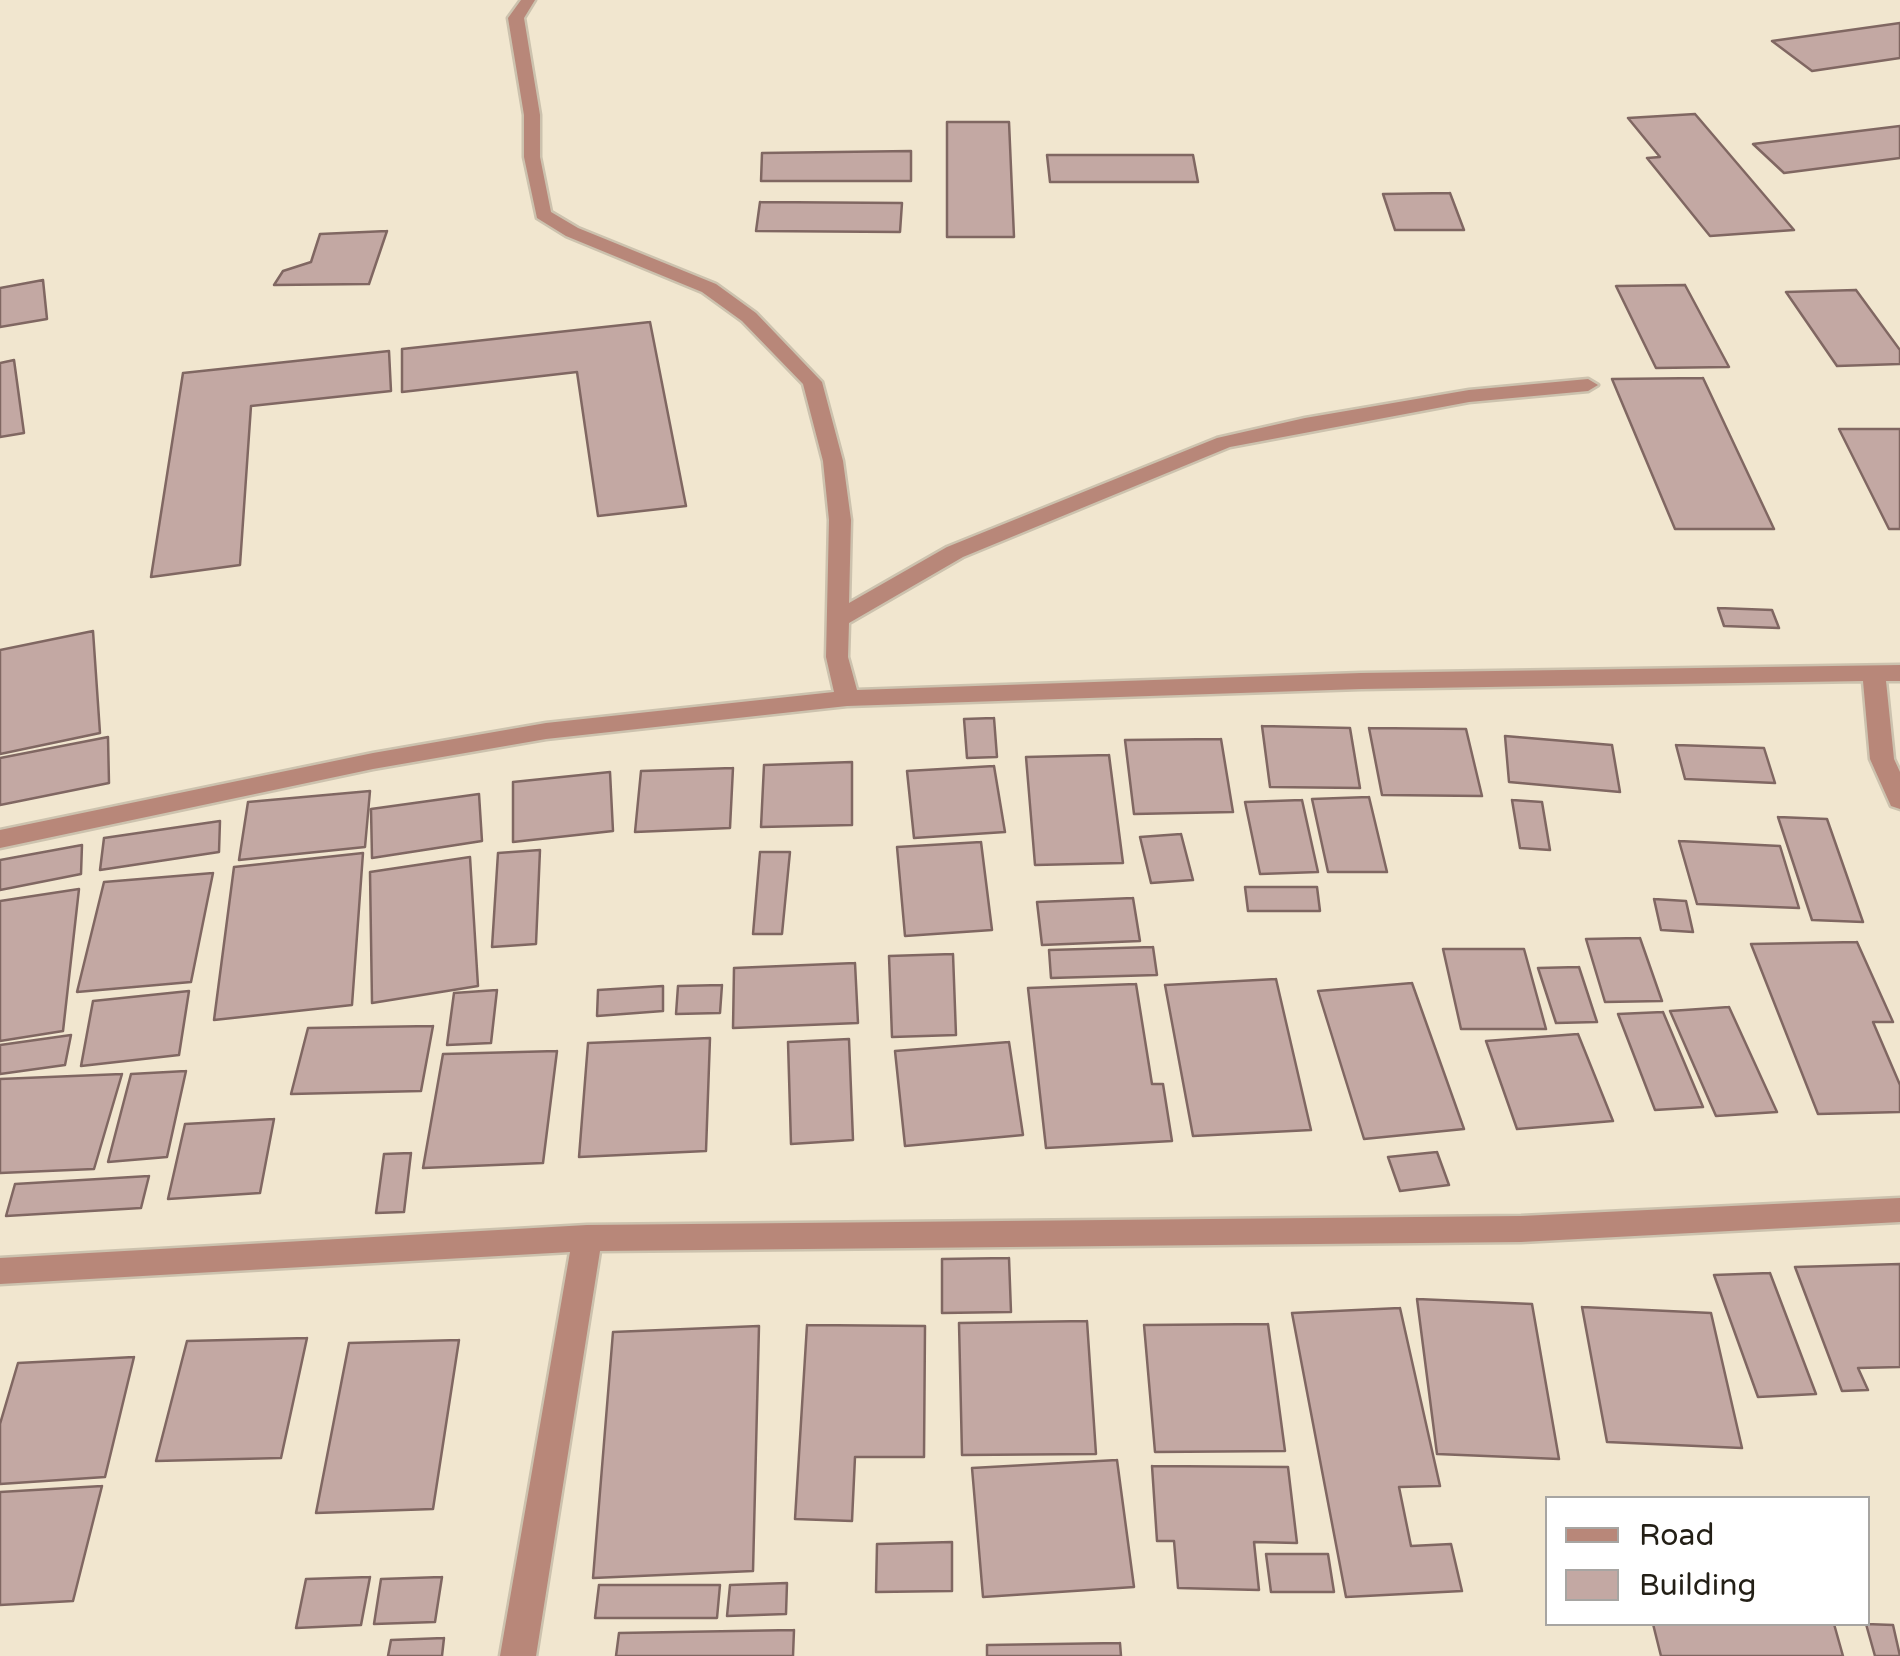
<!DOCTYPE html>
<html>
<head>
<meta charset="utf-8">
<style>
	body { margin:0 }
	#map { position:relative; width:1900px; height:1656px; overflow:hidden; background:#f1e6cf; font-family:"Varela Round",sans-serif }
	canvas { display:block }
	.legend { position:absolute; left:1545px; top:1496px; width:325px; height:130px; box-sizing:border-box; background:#fff; border:2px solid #a7a5a2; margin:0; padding:12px 18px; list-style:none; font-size:30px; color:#231f16 }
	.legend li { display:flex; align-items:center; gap:20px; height:50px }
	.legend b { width:50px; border:2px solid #a7a5a2 }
</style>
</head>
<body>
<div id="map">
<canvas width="1900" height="1656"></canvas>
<ul class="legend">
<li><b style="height:12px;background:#b88779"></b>Road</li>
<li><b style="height:28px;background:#c3a8a3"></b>Building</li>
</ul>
</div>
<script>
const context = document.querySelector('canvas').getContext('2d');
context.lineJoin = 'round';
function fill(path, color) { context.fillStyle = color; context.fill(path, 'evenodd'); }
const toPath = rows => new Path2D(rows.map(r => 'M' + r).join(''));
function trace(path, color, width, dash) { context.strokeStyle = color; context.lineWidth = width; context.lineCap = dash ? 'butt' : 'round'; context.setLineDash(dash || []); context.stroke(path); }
const building = toPath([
	[1900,23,1900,58,1812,71,1772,41,1900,23],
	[1695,114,1794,230,1710,236,1647,158,1660,157,1628,118,1695,114],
	[947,122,1009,122,1014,237,947,237,947,122],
	[1900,126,1900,158,1784,173,1753,144,1900,126],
	[911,151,911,181,761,181,762,153,911,151],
	[1047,155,1193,155,1198,182,1050,182,1047,155],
	[1450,193,1464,230,1395,230,1383,194,1450,193],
	[760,202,902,203,900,232,756,231,760,202],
	[387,231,369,284,274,285,283,271,311,262,320,234,387,231],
	[43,280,47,319,0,327,0,288,43,280],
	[1685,285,1729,367,1656,368,1616,286,1685,285],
	[1856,290,1900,350,1900,364,1837,366,1786,292,1856,290],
	[650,322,686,506,598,516,577,372,402,392,402,349,650,322],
	[389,351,391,391,251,406,240,565,151,577,183,373,389,351],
	[14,360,24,433,0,437,0,363,14,360],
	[1703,378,1774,529,1675,529,1612,379,1703,378],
	[1839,429,1900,429,1900,529,1889,529,1839,429],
	[1718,608,1772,610,1779,628,1724,626,1718,608],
	[93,631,100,733,0,754,0,650,93,631],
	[994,718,997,757,967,758,964,719,994,718],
	[1262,726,1350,728,1360,788,1270,787,1262,726],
	[1369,728,1466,729,1482,796,1382,795,1369,728],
	[1505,736,1612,745,1620,792,1509,782,1505,736],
	[108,737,109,783,0,805,0,758,108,737],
	[1221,739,1233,812,1134,814,1125,740,1221,739],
	[1676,745,1764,748,1775,783,1685,779,1676,745],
	[1109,755,1123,863,1035,865,1026,757,1109,755],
	[852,762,852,825,761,827,764,765,852,762],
	[994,766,1005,832,914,838,907,771,994,766],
	[733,768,730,828,635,832,641,771,733,768],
	[610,772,613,831,513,842,513,782,610,772],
	[370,791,365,847,239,860,248,802,370,791],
	[479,794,482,841,372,858,371,809,479,794],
	[1369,797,1387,872,1328,872,1312,799,1369,797],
	[1302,800,1318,872,1260,874,1245,802,1302,800],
	[1512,800,1542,802,1550,850,1520,848,1512,800],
	[1778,817,1827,819,1863,922,1812,920,1778,817],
	[220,821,219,852,100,870,104,838,220,821],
	[1181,834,1193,880,1151,883,1140,837,1181,834],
	[1679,841,1780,846,1799,908,1697,904,1679,841],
	[981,842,992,930,905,936,897,847,981,842],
	[82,845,81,874,0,890,0,860,82,845],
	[540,850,536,944,492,947,498,853,540,850],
	[760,852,790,852,782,934,753,934,760,852],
	[363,853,352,1005,214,1020,234,867,363,853],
	[470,857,478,986,372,1003,370,872,470,857],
	[213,873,191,982,77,992,104,882,213,873],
	[1245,887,1317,887,1320,911,1248,911,1245,887],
	[79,889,63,1031,0,1041,0,901,79,889],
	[1133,898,1140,941,1042,945,1037,902,1133,898],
	[1654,899,1686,901,1693,932,1661,930,1654,899],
	[1640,938,1662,1001,1605,1002,1586,939,1640,938],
	[1857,942,1893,1022,1873,1022,1900,1085,1900,1112,1818,1114,1751,944,1857,942],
	[1153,947,1157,975,1051,978,1049,950,1153,947],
	[1443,949,1524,949,1546,1029,1461,1029,1443,949],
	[953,954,956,1035,892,1037,889,956,953,954],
	[855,963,858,1023,733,1028,734,968,855,963],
	[1579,967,1597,1022,1556,1023,1538,968,1579,967],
	[1276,979,1311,1130,1193,1136,1165,985,1276,979],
	[1412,983,1464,1129,1364,1139,1318,991,1412,983],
	[1136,984,1152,1084,1163,1084,1172,1141,1046,1148,1028,988,1136,984],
	[722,985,720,1013,676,1014,678,986,722,985],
	[663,986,663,1011,597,1016,598,990,663,986],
	[497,990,491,1043,447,1045,454,993,497,990],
	[189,991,179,1055,81,1066,93,1001,189,991],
	[1729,1007,1777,1112,1716,1116,1670,1011,1729,1007],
	[1663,1012,1703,1107,1655,1110,1618,1014,1663,1012],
	[433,1026,421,1091,291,1094,308,1028,433,1026],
	[1578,1034,1613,1121,1517,1129,1486,1041,1578,1034],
	[71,1035,65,1065,0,1074,0,1045,71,1035],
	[710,1038,706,1151,579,1157,588,1043,710,1038],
	[849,1039,853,1140,791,1144,788,1042,849,1039],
	[1009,1042,1023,1135,905,1146,895,1051,1009,1042],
	[557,1051,543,1163,423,1168,443,1054,557,1051],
	[186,1071,167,1157,108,1162,131,1074,186,1071],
	[122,1074,94,1169,0,1173,0,1079,122,1074],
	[274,1119,260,1193,168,1199,185,1124,274,1119],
	[1437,1152,1449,1185,1400,1191,1388,1157,1437,1152],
	[411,1153,404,1212,376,1213,384,1154,411,1153],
	[149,1176,141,1208,6,1216,15,1184,149,1176],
	[1009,1258,1011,1312,942,1313,942,1259,1009,1258],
	[1900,1264,1900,1367,1858,1368,1868,1390,1842,1391,1795,1267,1900,1264],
	[1770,1273,1816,1394,1758,1397,1714,1275,1770,1273],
	[1417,1299,1532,1304,1559,1459,1437,1454,1417,1299],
	[1582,1307,1711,1313,1742,1448,1607,1442,1582,1307],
	[1400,1308,1440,1486,1399,1487,1411,1546,1451,1544,1462,1591,1346,1597,1292,1313,1400,1308],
	[1087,1321,1096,1454,962,1455,959,1323,1087,1321],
	[1268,1324,1285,1451,1155,1452,1144,1325,1268,1324],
	[807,1325,925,1326,924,1457,855,1457,852,1521,795,1519,807,1325],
	[759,1326,753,1571,593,1578,613,1332,759,1326],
	[307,1338,281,1458,156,1461,187,1341,307,1338],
	[459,1340,433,1509,316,1513,349,1343,459,1340],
	[134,1357,105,1477,0,1484,0,1424,18,1363,134,1357],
	[1117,1460,1134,1587,983,1597,972,1468,1117,1460],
	[1152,1466,1288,1467,1297,1543,1254,1542,1259,1590,1178,1588,1174,1541,1157,1541,1152,1466],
	[102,1486,73,1601,0,1605,0,1492,102,1486],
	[952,1542,952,1591,876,1592,877,1544,952,1542],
	[1266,1554,1328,1554,1334,1592,1271,1592,1266,1554],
	[370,1577,361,1625,296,1628,306,1579,370,1577],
	[442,1577,435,1622,374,1624,381,1579,442,1577],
	[787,1583,786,1614,727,1616,730,1585,787,1583],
	[599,1585,720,1585,717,1618,595,1618,599,1585],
	[1653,1624,1834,1624,1843,1656,1661,1656,1653,1624],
	[1866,1624,1893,1625,1900,1656,1875,1656,1866,1624],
	[794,1630,793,1656,616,1656,619,1633,794,1630],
	[444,1638,442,1656,388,1656,391,1640,444,1638],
	[1120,1643,1121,1656,987,1656,987,1645,1120,1643]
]);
const minor = toPath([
	[521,0,535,0,524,18,540,115,540,157,551,212,578,228,716,284,756,313,822,382,843,461,851,520,849,603,947,547,1217,438,1305,418,1469,390,1588,379,1598,385,1588,391,1469,402,1230,447,963,557,849,623,848,657,857,690,1361,673,1900,665,1900,681,1886,681,1894,759,1900,772,1900,809,1891,806,1870,759,1863,681,1361,689,847,706,546,739,373,769,0,848,0,830,373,753,546,723,834,692,826,657,829,520,823,461,803,384,742,321,702,292,566,236,537,218,524,157,524,115,508,18,521,0],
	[1900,1198,1900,1222,1521,1242,600,1251,536,1656,500,1656,570,1252,0,1284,0,1258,587,1225,1521,1216,1900,1198]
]);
fill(building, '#c3a8a3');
trace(building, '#806762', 2.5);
trace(minor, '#ccc2ae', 5);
fill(minor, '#b88779');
</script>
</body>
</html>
